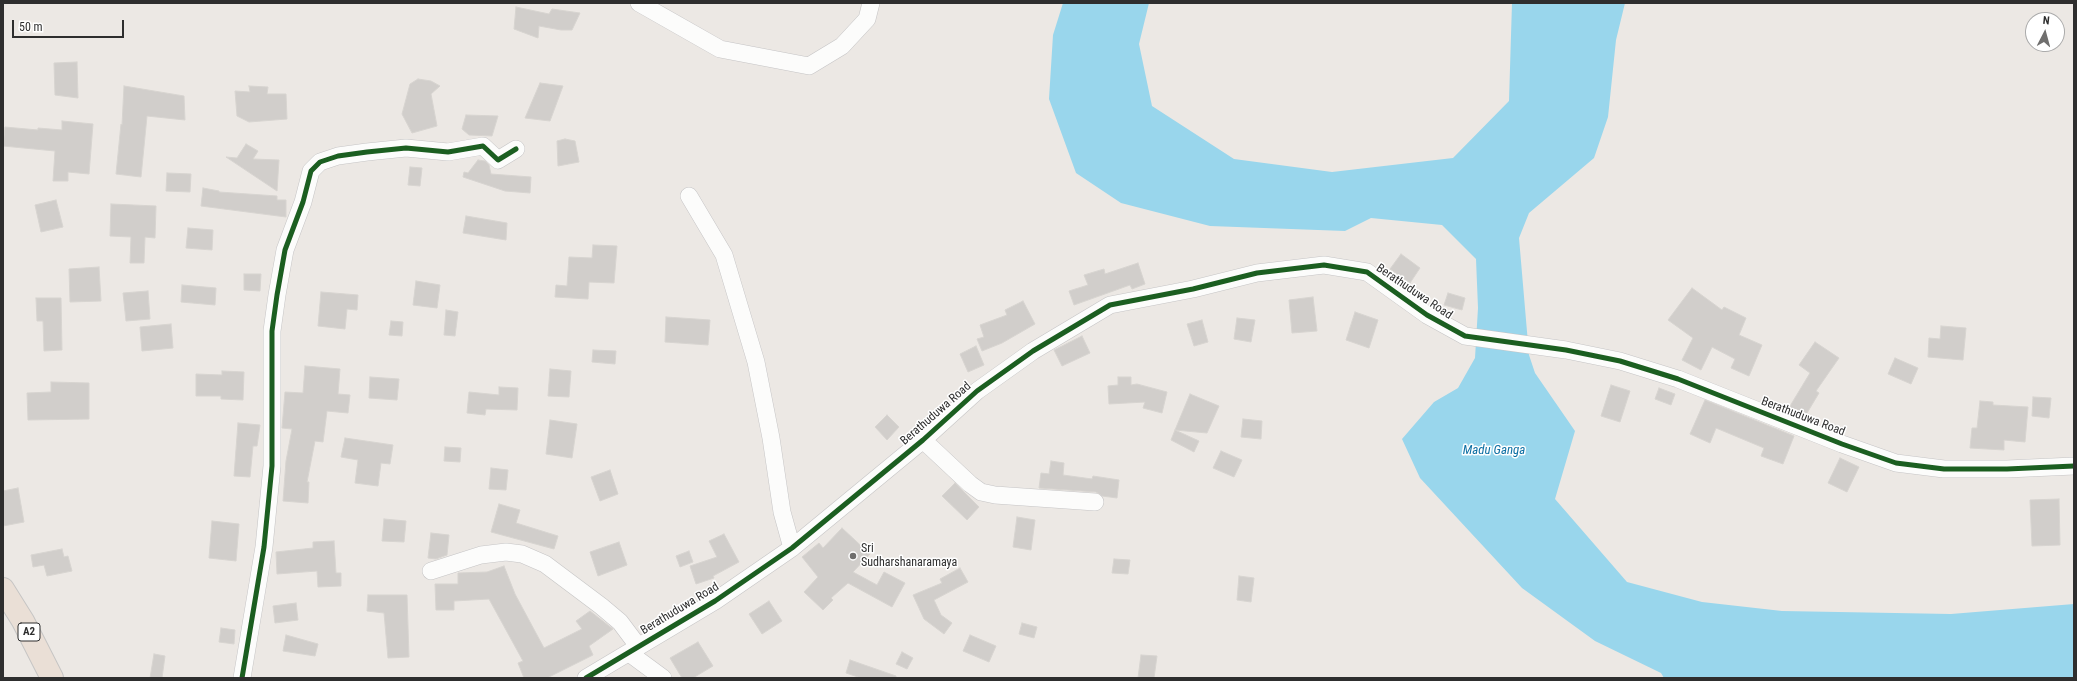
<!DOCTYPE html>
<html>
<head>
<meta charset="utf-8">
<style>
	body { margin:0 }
	#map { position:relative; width:2077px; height:681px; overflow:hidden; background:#ece8e4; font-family:"Roboto Condensed",sans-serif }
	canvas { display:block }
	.frame { position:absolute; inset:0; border:4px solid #2e2e2e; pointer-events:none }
	.north { position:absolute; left:2025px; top:12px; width:40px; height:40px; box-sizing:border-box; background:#fff; border:1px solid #ababab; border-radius:50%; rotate:6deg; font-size:11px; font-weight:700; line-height:16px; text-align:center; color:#2e2e2e }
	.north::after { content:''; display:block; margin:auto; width:14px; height:18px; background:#706f6e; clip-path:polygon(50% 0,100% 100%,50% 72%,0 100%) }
	.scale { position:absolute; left:12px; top:20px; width:112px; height:18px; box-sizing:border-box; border:2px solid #2e2e2e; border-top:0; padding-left:5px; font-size:12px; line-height:14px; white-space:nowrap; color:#2e2e2e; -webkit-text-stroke:3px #fff; paint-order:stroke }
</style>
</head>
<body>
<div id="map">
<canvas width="2077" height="681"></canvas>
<div class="frame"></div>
<div class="north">N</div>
<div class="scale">50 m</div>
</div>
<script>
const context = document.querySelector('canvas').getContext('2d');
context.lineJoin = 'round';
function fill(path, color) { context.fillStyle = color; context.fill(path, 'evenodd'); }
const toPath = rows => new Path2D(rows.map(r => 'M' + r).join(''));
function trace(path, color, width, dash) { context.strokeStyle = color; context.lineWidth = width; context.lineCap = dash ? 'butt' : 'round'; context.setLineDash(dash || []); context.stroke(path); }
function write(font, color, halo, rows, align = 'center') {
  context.font = font + ' "Roboto Condensed",sans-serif'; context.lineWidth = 3; context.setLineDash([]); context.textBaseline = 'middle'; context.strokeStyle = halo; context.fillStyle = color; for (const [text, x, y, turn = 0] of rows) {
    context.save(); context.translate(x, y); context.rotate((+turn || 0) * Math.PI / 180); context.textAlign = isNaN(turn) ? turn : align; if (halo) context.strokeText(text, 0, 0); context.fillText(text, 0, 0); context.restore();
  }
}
const water = toPath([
	[1063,3,1149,3,1139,44,1152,106,1234,159,1332,172,1453,158,1509,101,1512,3,1625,3,1616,40,1608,117,1594,158,1529,213,1519,238,1529,355,1535,373,1575,431,1555,499,1627,582,1702,602,1782,611,1951,614,2074,604,2074,678,1664,678,1661,673,1595,641,1522,588,1420,478,1402,439,1434,402,1458,388,1475,358,1478,308,1476,259,1442,225,1371,218,1345,231,1210,226,1121,203,1076,173,1049,99,1053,35]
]);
const building = toPath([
	[516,7,549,14,552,9,580,13,572,30,561,30,539,26,538,38,514,29,516,7],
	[77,62,78,98,55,95,54,63,77,62],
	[418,79,431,81,440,86,431,94,437,126,412,133,402,114,410,84,418,79],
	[540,83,563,86,550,121,525,118,540,83],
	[124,86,184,96,185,120,147,116,141,177,116,174,121,124,122,125,124,86],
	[249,86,268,87,267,94,286,94,287,119,249,122,237,116,235,91,250,92,249,86],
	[466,115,498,116,492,136,469,135,462,129,466,115],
	[62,121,93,124,89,174,68,172,68,181,53,181,55,151,3,146,5,127,38,130,38,128,62,130,62,121],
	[565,139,575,141,579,162,558,166,557,141,565,139],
	[246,144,258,151,253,159,279,160,277,191,226,157,237,158,246,144],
	[478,160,485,161,489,165,491,174,531,177,530,193,505,191,463,177,464,172,468,173,478,160],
	[410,167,422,168,420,186,408,185,410,167],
	[167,173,191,174,190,192,166,191,167,173],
	[203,188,219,191,219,192,277,196,277,200,286,200,286,217,201,206,203,188],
	[56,200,63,227,41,232,35,205,56,200],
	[111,204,156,206,155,238,145,237,144,263,130,263,131,237,110,236,111,204],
	[466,216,507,223,506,240,463,233,466,216],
	[188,228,213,230,212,250,186,248,188,228],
	[593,245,617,246,614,283,589,282,588,299,555,297,556,285,567,286,569,257,592,258,593,245],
	[1401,254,1420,268,1410,283,1390,269,1401,254],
	[1138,263,1145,284,1132,289,1130,285,1074,305,1069,291,1088,285,1084,275,1104,269,1105,274,1138,263],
	[99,267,101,301,70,302,69,269,99,267],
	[244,274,261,274,260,291,244,290,244,274],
	[416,281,440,285,437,308,413,305,416,281],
	[182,285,216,288,215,305,181,302,182,285],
	[1692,288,1722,310,1724,307,1746,318,1739,335,1762,345,1749,376,1731,368,1735,359,1712,347,1701,370,1682,360,1693,338,1668,320,1692,288],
	[148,291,150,319,126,321,123,293,148,291],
	[321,292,358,295,357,310,347,309,345,329,318,326,321,292],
	[1448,293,1465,298,1462,310,1444,305,1448,293],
	[1313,297,1317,331,1292,333,1289,300,1313,297],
	[36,298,61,298,62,350,44,351,43,321,37,321,36,298],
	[1023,301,1035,324,1002,343,982,351,977,339,984,337,980,325,1007,315,1005,310,1023,301],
	[446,310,458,312,455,336,444,335,446,310],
	[1355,312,1378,320,1369,348,1346,340,1355,312],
	[666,317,710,320,708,345,665,342,666,317],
	[1237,318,1255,320,1251,342,1234,339,1237,318],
	[1202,320,1208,342,1194,346,1187,324,1202,320],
	[391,321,403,322,402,336,389,335,391,321],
	[171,324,173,348,142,351,140,327,171,324],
	[1941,326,1966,328,1963,360,1928,357,1929,338,1940,339,1941,326],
	[1082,336,1090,353,1062,366,1054,350,1082,336],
	[1815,342,1839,358,1816,391,1819,393,1804,418,1787,411,1810,373,1799,365,1815,342],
	[976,346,984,365,968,372,960,354,976,346],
	[593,350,616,351,615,364,592,362,593,350],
	[1895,358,1918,368,1911,384,1888,374,1895,358],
	[305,366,340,369,338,394,350,395,348,413,327,411,323,442,315,441,307,482,309,482,308,503,283,501,286,461,292,429,282,428,285,392,303,393,305,366],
	[550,369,571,371,569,397,548,396,550,369],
	[222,371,244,372,243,400,221,399,221,396,196,396,196,374,222,375,222,371],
	[370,377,399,379,397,400,369,398,370,377],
	[1118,377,1131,377,1131,385,1137,384,1167,392,1162,413,1143,408,1145,402,1109,404,1108,386,1118,385,1118,377],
	[51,382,89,383,89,419,28,420,27,393,51,392,51,382],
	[1611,385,1630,391,1620,422,1601,416,1611,385],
	[499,387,518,388,517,410,486,409,485,415,467,413,469,392,499,395,499,387],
	[1659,388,1675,394,1671,405,1655,399,1659,388],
	[1190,394,1219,406,1207,433,1175,430,1190,394],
	[2033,397,2051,398,2049,418,2032,416,2033,397],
	[1705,400,1794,436,1783,464,1761,456,1764,448,1716,428,1710,443,1690,434,1705,400],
	[1980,401,1993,402,1993,405,2028,407,2025,442,2004,440,2004,450,1970,448,1972,428,1977,428,1980,401],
	[887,415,899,427,887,440,875,427,887,415],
	[1243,419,1262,421,1261,439,1241,437,1243,419],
	[550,420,577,424,572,458,546,454,550,420],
	[238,423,260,425,257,446,253,446,250,477,234,476,238,423],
	[1175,430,1199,441,1194,452,1171,440,1175,430],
	[345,438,393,445,390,464,381,463,378,486,355,483,358,460,341,457,345,438],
	[445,447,461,448,460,462,444,461,445,447],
	[1221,451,1242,460,1234,477,1213,468,1221,451],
	[1840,458,1859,467,1847,492,1828,483,1840,458],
	[1051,461,1064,463,1063,475,1092,479,1093,476,1119,480,1117,498,1102,496,1096,492,1039,488,1041,473,1049,474,1051,461],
	[491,468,508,470,506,490,489,489,491,468],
	[610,470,618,494,600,501,591,477,610,470],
	[955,483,979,507,967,520,942,496,955,483],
	[18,488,24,522,3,526,3,491,18,488],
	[2059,499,2060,545,2032,546,2030,500,2059,499],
	[499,504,520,510,516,523,558,536,554,549,491,532,499,504],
	[1017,517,1035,520,1031,550,1013,547,1017,517],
	[384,519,406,521,404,542,382,541,384,519],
	[212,521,239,524,236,561,209,558,212,521],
	[842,528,870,554,853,572,877,585,884,572,905,583,892,607,848,583,831,598,833,600,823,610,804,592,818,577,802,557,819,543,823,548,842,528],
	[431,533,449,535,447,555,436,559,428,558,431,533],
	[724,534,739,562,713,576,714,578,696,584,690,566,717,557,709,541,724,534],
	[334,541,336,573,341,573,341,586,318,587,317,571,277,574,276,552,313,548,313,542,334,541],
	[619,542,627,565,598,576,590,552,619,542],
	[62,549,64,557,68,556,72,571,47,576,44,565,33,567,31,555,62,549],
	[689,551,693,562,680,567,676,556,689,551],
	[1114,559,1130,560,1128,574,1112,573,1114,559],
	[504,566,515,594,544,648,582,629,576,621,590,611,613,629,589,646,593,655,547,678,524,678,518,663,523,661,489,599,454,601,454,610,436,610,435,584,458,584,458,573,487,572,504,566],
	[960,568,968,582,934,600,941,615,952,623,944,634,924,619,913,595,942,583,940,579,960,568],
	[1239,576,1254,578,1251,602,1237,600,1239,576],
	[368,595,407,595,409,657,388,658,384,613,367,611,368,595],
	[769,601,782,621,762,634,749,614,769,601],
	[296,603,298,620,275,623,273,606,296,603],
	[1022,623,1037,627,1034,638,1019,634,1022,623],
	[221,628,235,630,234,644,219,642,221,628],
	[286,635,318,644,315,656,283,651,286,635],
	[970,635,996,646,989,662,963,651,970,635],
	[698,642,713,666,693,678,682,678,670,658,698,642],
	[902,652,913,658,907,669,896,664,902,652],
	[154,654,165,656,162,678,150,678,154,654],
	[1141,655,1157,656,1154,678,1138,678,1141,655],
	[850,660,896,676,896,678,861,678,846,673,850,660]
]);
const minor = toPath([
	[639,3,720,49,809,66,842,46,867,19,871,3],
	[689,196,724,255,756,362,771,438,782,512,792,548],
	[923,440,970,484,981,492,995,495,1095,502],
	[431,571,481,555,506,552,522,554,545,564,601,606,620,622,638,646],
	[629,653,663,678],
	[242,678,264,547,272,466,272,331,277,295,285,250,303,202,311,171,320,162,338,156,367,152,406,148,448,152,483,146,498,160,516,149],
	[586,678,715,601,792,548,923,440,977,391,1033,351,1110,305,1193,289,1257,273,1324,265,1367,272,1427,315,1465,336,1566,350,1620,361,1678,379,1842,444,1896,463,1944,469,2007,469,2074,466]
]);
const highway = toPath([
	[3,589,23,621,52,678]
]);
const cycleway = toPath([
	[242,678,264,547,272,466,272,331,277,295,285,250,303,202,311,171,320,162,338,156,367,152,406,148,448,152,483,146,498,160,516,149],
	[586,678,715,601,792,548,923,440,977,391,1033,351,1110,305,1193,289,1257,273,1324,265,1367,272,1427,315,1465,336,1566,350,1620,361,1678,379,1842,444,1896,463,1944,469,2007,469,2074,466]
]);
const markers = [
	[853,556,4,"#706f6e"]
];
const shields = [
	[29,632,22]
];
const shieldNames = [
	["A2",29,632]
];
const streetNames = [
	["Berathuduwa Road",1414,292,34],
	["Berathuduwa Road",936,414,-41],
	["Berathuduwa Road",1803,417,21],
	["Berathuduwa Road",680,609,-31]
];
const poiNames = [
	["Sri",861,549],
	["Sudharshanaramaya",861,563]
];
const waterNames = [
	["Madu Ganga",1494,451]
];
fill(water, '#99d6ec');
fill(building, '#d1cecb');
trace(building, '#d7d4d0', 1);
trace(minor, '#c5c4c5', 18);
trace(highway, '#c6c5c4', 24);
trace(minor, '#fcfcfb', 17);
trace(highway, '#eadfd6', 22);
trace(cycleway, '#1b5e20', 5);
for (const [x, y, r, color] of markers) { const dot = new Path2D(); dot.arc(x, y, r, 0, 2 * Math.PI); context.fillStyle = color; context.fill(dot); trace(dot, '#fff', 1.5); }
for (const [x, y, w] of shields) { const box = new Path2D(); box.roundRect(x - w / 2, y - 9, w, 18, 3); context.fillStyle = '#fff'; context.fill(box); trace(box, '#2e2e2e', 1); }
write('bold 11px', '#2e2e2e', null, shieldNames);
write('12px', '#2e2e2e', '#fff', streetNames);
write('12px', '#2e2e2e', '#fff', poiNames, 'left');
write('italic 13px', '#0d6fa3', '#fff', waterNames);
</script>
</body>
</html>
